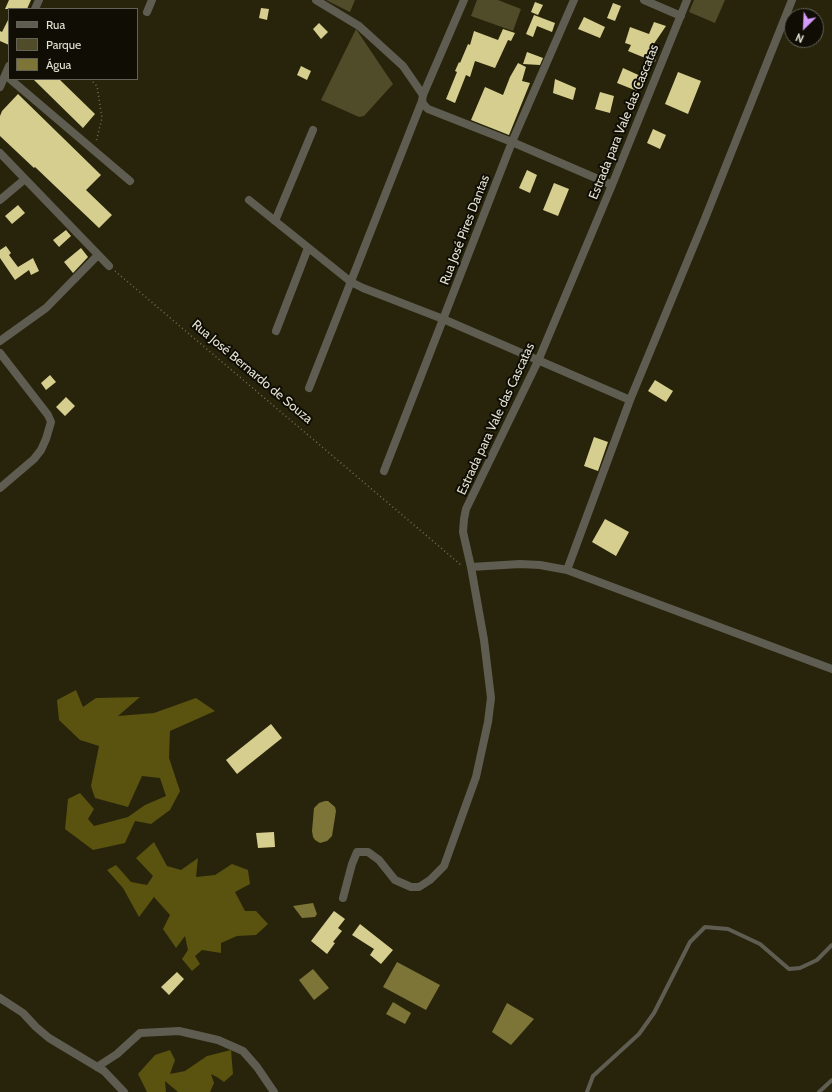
<!DOCTYPE html>
<html>
<head>
<meta charset="utf-8">
<style>
	body { margin:0 }
	#map { position:relative; width:832px; height:1092px; overflow:hidden; background:#28240b; font-family:Cabin,sans-serif }
	canvas { display:block }
	.legend { position:absolute; left:8px; top:8px; width:130px; height:72px; box-sizing:border-box; background:#0f0d04; border:1px solid #646256; margin:0; padding:5px 7px; list-style:none; font-size:12px; color:#e3e1d2 }
	.legend li { display:flex; align-items:center; gap:8px; height:20px }
	.legend b { width:20px; border:1px solid #646256 }
	.north { position:absolute; left:784px; top:8px; width:40px; height:40px; box-sizing:border-box; background:#0f0d04; border:1px solid #646256; border-radius:50%; rotate:204deg; font-size:11px; font-weight:700; line-height:16px; text-align:center; color:#e3e1d2 }
	.north::after { content:''; display:block; margin:auto; width:14px; height:18px; background:#d59bfa; clip-path:polygon(50% 0,100% 100%,50% 72%,0 100%) }
</style>
</head>
<body>
<div id="map">
<canvas width="832" height="1092"></canvas>
<ul class="legend">
<li><b style="height:5px;background:#5f5d52"></b>Rua</li>
<li><b style="height:11px;background:#504b29"></b>Parque</li>
<li><b style="height:11px;background:#7d7437"></b>Água</li>
</ul>
<div class="north">N</div>
</div>
<script>
const context = document.querySelector('canvas').getContext('2d');
context.lineJoin = 'round';
function fill(path, color) { context.fillStyle = color; context.fill(path, 'evenodd'); }
const toPath = rows => new Path2D(rows.map(r => 'M' + r).join(''));
function trace(path, color, width, dash) { context.strokeStyle = color; context.lineWidth = width; context.lineCap = dash ? 'butt' : 'round'; context.setLineDash(dash || []); context.stroke(path); }
function write(font, color, halo, rows, align = 'center') {
  context.font = font + ' Cabin,sans-serif'; context.lineWidth = 4; context.setLineDash([]); context.textBaseline = 'middle'; context.strokeStyle = halo; context.fillStyle = color; for (const [text, x, y, turn = 0] of rows) {
    context.save(); context.translate(x, y); context.rotate((+turn || 0) * Math.PI / 180); context.textAlign = isNaN(turn) ? turn : align; if (halo) context.strokeText(text, 0, 0); context.fillText(text, 0, 0); context.restore();
  }
}
const green = toPath([
	[326,0,355,0,350,12],
	[477,0,498,0,521,9,513,31,471,16],
	[694,0,725,0,715,23,689,12],
	[356,29,393,84,364,116,359,117,321,100]
]);
const forest = toPath([
	[76,690,83,707,96,698,140,697,118,716,154,713,196,698,215,711,170,731,169,758,180,791,170,810,151,824,135,821,125,843,93,850,65,829,68,799,80,793,94,809,88,819,94,826,128,817,145,805,166,796,160,778,142,776,128,807,95,798,91,786,99,746,80,740,59,720,57,700],
	[154,842,167,866,181,870,198,858,196,877,215,875,232,864,248,870,250,884,235,892,245,911,256,911,268,924,256,935,237,936,221,943,221,953,202,950,195,956,200,964,192,971,182,959,188,950,185,936,176,948,163,929,170,915,154,897,139,917,123,888,107,870,116,865,131,882,147,885,153,876,136,858],
	[170,1050,175,1060,170,1074,185,1071,207,1056,231,1050,233,1074,224,1082,217,1077,211,1074,214,1083,210,1092,178,1092,165,1081,166,1092,147,1092,138,1074,155,1055]
]);
const water = toPath([
	[325,801,328,801,335,807,336,811,332,836,327,841,320,843,315,840,313,837,312,831,314,808,319,803],
	[313,903,317,914,315,917,302,918,293,906],
	[397,962,440,985,426,1010,383,987],
	[313,969,329,988,314,1000,299,980],
	[393,1002,411,1013,405,1024,386,1014],
	[507,1003,534,1019,511,1045,492,1032]
]);
const building = toPath([
	[9,0,31,0,27,9,5,9],
	[535,2,543,5,538,15,531,12],
	[613,3,621,6,615,21,607,18],
	[261,8,269,9,267,20,259,18],
	[534,15,555,23,552,32,537,26,533,37,526,34],
	[584,17,605,27,600,38,578,29],
	[9,18,9,45,0,41,0,31,2,32],
	[654,22,666,26,649,51,657,54,655,62,628,51,631,45,625,43,630,27,649,34],
	[319,23,328,32,321,39,313,29],
	[503,29,515,33,511,41,508,40,495,68,475,61,470,77,466,75,455,103,446,99,457,72,455,71,459,62,460,63,468,44,470,45,474,31,498,40],
	[527,52,543,58,540,65,523,64],
	[518,63,526,67,522,81,530,83,509,135,471,120,485,87,503,95,510,77],
	[301,66,311,71,307,80,297,75],
	[623,68,645,78,640,91,637,91,617,83],
	[678,72,701,81,688,114,665,104],
	[33,79,59,79,95,114,83,128],
	[555,79,576,88,573,100,553,93],
	[600,92,614,96,610,113,595,109],
	[18,94,101,175,86,190,112,215,99,228,35,167,34,168,0,136,0,116,2,111],
	[653,129,666,135,660,149,647,143],
	[527,170,537,175,530,193,519,188],
	[554,183,569,189,558,216,543,210],
	[18,205,25,213,12,224,5,216],
	[66,230,71,236,59,247,53,240],
	[6,246,11,253,9,255,18,267,33,258,39,271,31,275,29,270,15,280,0,258,0,250],
	[81,248,88,257,73,273,64,262],
	[50,375,56,382,46,390,41,383],
	[655,380,673,391,666,402,648,391],
	[66,397,75,406,65,416,56,407],
	[594,437,608,442,598,471,584,466],
	[605,519,629,532,616,556,592,542],
	[271,724,282,738,237,774,226,760],
	[274,832,275,847,258,848,256,833],
	[334,911,345,919,338,928,342,931,333,942,335,943,327,954,311,941],
	[360,924,393,950,381,964,370,955,374,949,352,935],
	[177,972,184,979,169,995,161,987]
]);
const path = toPath([
	[90,79,97,86,102,118,96,142],
	[115,271,461,565]
]);
const lane = toPath([
	[587,1092,593,1076,639,1034,654,1013,690,942,705,927,728,929,760,944,789,969,800,968,817,960,832,945],
	[819,1092,832,1080]
]);
const street = toPath([
	[316,0,359,26,403,66,423,95],
	[644,0,681,16],
	[35,9,39,0],
	[147,12,152,0],
	[10,79,130,181],
	[0,87,9,66],
	[422,101,424,105,428,109,512,142,612,185],
	[0,153,109,266],
	[0,200,25,179],
	[249,200,351,282,363,288,443,319,630,400],
	[275,221,313,130],
	[276,331,308,248],
	[0,341,46,308,98,255],
	[0,353,48,415,51,422,46,439,41,450,34,459,0,488],
	[309,388,422,101,423,95,464,0],
	[384,471,512,142,574,0],
	[471,567,520,564,540,565,567,570,832,669],
	[567,570,630,400,704,221,792,0],
	[343,898,352,864,357,852,368,852,379,860,395,880,411,887,419,887,430,880,444,866,476,777,488,722,491,698,484,640,471,567,463,532,464,519,466,509,538,361,612,185,687,0],
	[0,998,23,1013,36,1027,49,1038,104,1071,124,1092],
	[97,1067,117,1054,140,1033,179,1031,218,1040,243,1051,257,1067,274,1092]
]);
const streetNames = [
	["Estrada para Vale das Cascatas",624,122,-68],
	["Rua José Pires Dantas",465,230,-69],
	["Rua José Bernardo de Souza",252,372,40],
	["Estrada para Vale das Cascatas",496,419,-65]
];
fill(green, '#504b29');
fill(forest, '#5a520f');
fill(water, '#7d7437');
fill(building, '#d6ce8e');
trace(path, '#73705b', 1.5, [1, 3]);
trace(lane, '#5f5d52', 4);
trace(street, '#5f5d52', 8);
write('13px', '#e3e1d2', '#0f0d04', streetNames);
</script>
</body>
</html>
